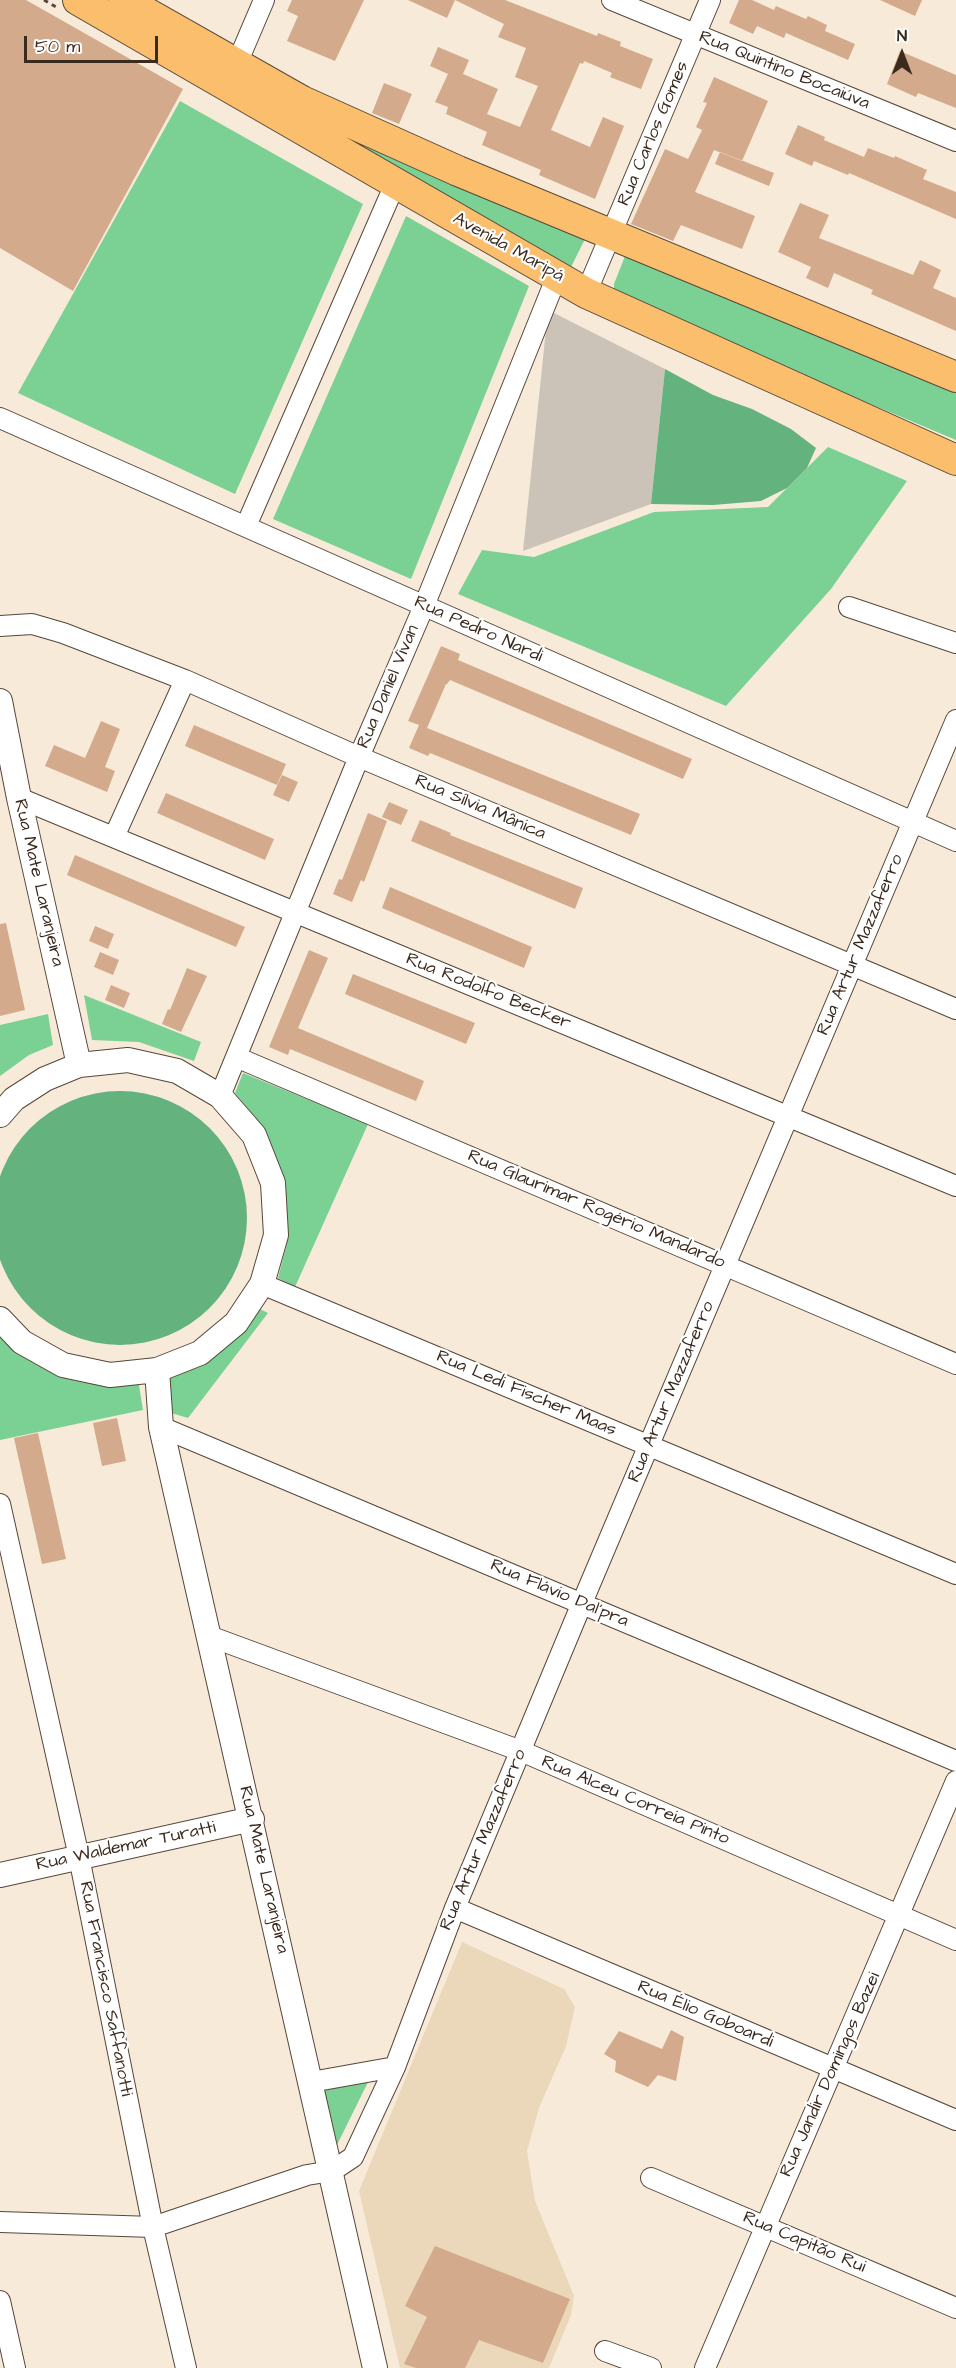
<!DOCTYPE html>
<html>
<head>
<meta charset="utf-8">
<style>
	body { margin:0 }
	#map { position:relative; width:956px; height:2368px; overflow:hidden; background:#f8ead9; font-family:"Architects Daughter",sans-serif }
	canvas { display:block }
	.north { position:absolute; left:872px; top:24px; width:60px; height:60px; -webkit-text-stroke:4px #fff; paint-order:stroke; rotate:0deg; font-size:16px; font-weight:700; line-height:24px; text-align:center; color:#3b2a1e }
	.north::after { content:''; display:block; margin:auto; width:21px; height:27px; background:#3b2a1e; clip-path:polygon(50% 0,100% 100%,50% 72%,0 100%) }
	.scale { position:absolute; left:24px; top:36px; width:134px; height:27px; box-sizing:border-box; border:3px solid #3b2a1e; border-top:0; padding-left:8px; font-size:18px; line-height:21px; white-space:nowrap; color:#3b2a1e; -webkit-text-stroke:4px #fff; paint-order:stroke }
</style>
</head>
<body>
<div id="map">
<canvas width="956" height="2368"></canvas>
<div class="north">N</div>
<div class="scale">50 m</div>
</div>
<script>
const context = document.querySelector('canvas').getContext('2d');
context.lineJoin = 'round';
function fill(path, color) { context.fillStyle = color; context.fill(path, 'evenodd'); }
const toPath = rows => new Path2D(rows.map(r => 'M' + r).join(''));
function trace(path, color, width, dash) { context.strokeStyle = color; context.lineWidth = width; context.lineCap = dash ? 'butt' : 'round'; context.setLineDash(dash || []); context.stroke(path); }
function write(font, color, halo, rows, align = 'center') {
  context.font = font + ' "Architects Daughter",sans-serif'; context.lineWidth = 4.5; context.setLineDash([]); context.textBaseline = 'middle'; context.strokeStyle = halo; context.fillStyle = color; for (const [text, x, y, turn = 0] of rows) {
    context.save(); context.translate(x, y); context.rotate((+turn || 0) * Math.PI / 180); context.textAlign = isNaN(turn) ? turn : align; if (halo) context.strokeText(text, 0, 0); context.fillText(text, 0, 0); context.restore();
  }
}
const built = toPath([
	[462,1942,564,1989,575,2007,566,2046,539,2108,527,2151,535,2201,574,2296,571,2315,549,2368,400,2368,359,2191]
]);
const industrial = toPath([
	[548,310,665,369,651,504,523,551]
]);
const green = toPath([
	[270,93,587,235,569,271],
	[180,101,363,204,235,494,18,393],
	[406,216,529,286,411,579,273,519],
	[625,256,956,389,956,440,619,298,614,290,614,284],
	[828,447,907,481,831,589,726,706,458,594,482,550,534,557,654,512,768,507],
	[84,995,201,1042,194,1061,139,1042,92,1040],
	[48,1014,53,1045,29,1055,0,1076,0,1025],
	[243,1073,368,1124,295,1287,278,1278,286,1247,288,1224,285,1193,268,1139,255,1117,235,1093],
	[258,1308,268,1313,188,1418,171,1413,166,1380,199,1366],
	[0,1333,112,1385,139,1385,143,1410,0,1440],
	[370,2078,335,2149,322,2088]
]);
const forest = toPath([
	[665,369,713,395,752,409,791,429,816,448,807,468,787,488,761,501,713,505,651,504],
	'-7 1218a127 127 0 1 1 254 0a127 127 0 1 1-254 0Z'
]);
const building = toPath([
	[0,0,26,0,183,89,73,291,0,248],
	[292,0,364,0,335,61,287,41,298,16,287,11],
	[408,0,505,0,597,36,598,33,621,42,620,46,653,59,641,89,610,77,612,73,584,61,583,64,580,63,551,130,590,147,603,117,624,126,595,199,539,175,541,170,482,145,487,132,446,114,448,107,435,102,448,74,430,66,438,47,469,60,463,74,498,89,487,114,520,127,538,86,515,77,526,48,498,37,504,24,455,0,447,18],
	[739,0,752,0,774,10,776,6,806,19,808,16,827,25,825,31,855,44,848,60,786,33,784,38,757,26,753,34,729,23],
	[880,0,922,0,915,16],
	[900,51,956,75,956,108,918,93,916,97,887,84],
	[714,77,768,101,742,161,714,150,695,192,755,216,742,249,681,225,673,241,631,224,665,149,688,159,702,130,696,127,707,103,703,102],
	[384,83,412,94,399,124,372,113],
	[798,125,825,137,824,140,864,157,868,148,894,158,895,156,927,170,923,179,956,192,956,219,849,173,848,175,814,161,812,166,785,154],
	[720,152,774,173,769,186,715,164],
	[800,203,829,215,819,238,913,275,920,260,941,270,933,288,956,298,956,331,871,294,873,290,834,273,828,288,806,278,811,267,778,252],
	[441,646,460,654,458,660,692,759,683,779,450,680,447,684,446,684,427,728,640,814,631,835,430,753,428,756,409,748,419,725,408,721],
	[101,721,120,729,105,767,115,771,107,792,45,766,54,745,85,758],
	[194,725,286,764,277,785,185,746],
	[282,775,298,782,289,802,273,795],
	[166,793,274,839,265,860,157,813],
	[389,802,408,810,401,825,382,817],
	[368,813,387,821,364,882,361,880,352,902,333,894,339,879,342,880],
	[420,820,451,833,450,835,583,888,575,909,411,841],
	[75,855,245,927,236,947,67,875],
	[390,887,532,947,524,968,382,908],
	[6,923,25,1010,0,1016,0,924],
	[95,926,114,934,108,949,89,941],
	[309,950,328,958,298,1028,424,1081,416,1101,290,1049,288,1055,269,1047],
	[100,952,119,960,113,975,94,967],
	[187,968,207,976,181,1032,162,1024,168,1009,170,1010],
	[353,974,475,1023,466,1044,345,994],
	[111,985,130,993,124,1008,105,1000],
	[117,1418,126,1461,102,1466,93,1423],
	[38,1433,66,1559,42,1564,14,1438],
	[671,2030,684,2037,676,2081,658,2075,648,2087,615,2072,616,2061,604,2054,619,2031,662,2049],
	[435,2246,570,2299,543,2363,479,2340,465,2368,416,2368,404,2364,427,2317,405,2306]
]);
const path = toPath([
	[44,0,56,7]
]);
const minor = toPath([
	[612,0,956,141],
	[232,75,264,0],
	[586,293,710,0],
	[0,418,956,841],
	[246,526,395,184],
	[849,607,956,643],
	[0,626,32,624,63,633,185,680,359,757,956,1009],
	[19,798,956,1186],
	[114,837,185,680],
	[236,1057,956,1364],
	[220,1096,359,757,424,606,557,276],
	[262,1284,956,1574],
	[161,1427,956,1761],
	[0,1504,79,1857,153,2227,186,2368],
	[209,1636,521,1751,956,1940],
	[455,1908,956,2120],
	[311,2082,395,2067],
	[651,2178,956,2308],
	[0,2222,153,2227,307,2175,332,2171,353,2157,395,2067,455,1908,582,1603,956,720],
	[0,2301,15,2368],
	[605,2351,651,2368],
	[705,2368,956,1781]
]);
const tertiary = toPath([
	[0,701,19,798,79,1065],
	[0,1115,14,1099,45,1079,79,1065,128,1060,177,1071,220,1096,254,1135,273,1183,276,1235,262,1284,236,1323,200,1353,157,1370,110,1375,63,1365,22,1342,0,1319],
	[157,1370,161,1427,375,2368],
	[0,1875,252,1819]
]);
const primary = toPath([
	[78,0,586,293,956,460],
	[124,0,302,101,458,171,956,377]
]);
const streetNames = [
	["Rua Quintino Bocaiúva",784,71,22],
	["Rua Carlos Gomes",654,134,-67],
	["Avenida Maripá",508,248,29],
	["Rua Pedro Nardi",478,630,24],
	["Rua Daniel Vivan",389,687,-67],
	["Rua Sílvia Mânica",480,808,23],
	["Rua Mate Laranjeira",38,883,77],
	["Rua Artur Mazzaferro",861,945,-67],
	["Rua Rodolfo Becker",488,992,22],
	["Rua Glaurimar Rogério Mandardo",596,1210,23],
	["Rua Artur Mazzaferro",672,1392,-67],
	["Rua Ledi Fischer Maas",526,1394,23],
	["Rua Flávio Dal'pra",559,1594,23],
	["Rua Alceu Correia Pinto",635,1801,23],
	["Rua Artur Mazzaferro",484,1840,-67],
	["Rua Waldemar Turatti",126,1847,-12],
	["Rua Mate Laranjeira",263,1870,77],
	["Rua Francisco Saffanotti",105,1989,79],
	["Rua Élio Goboardi",705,2015,23],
	["Rua Jandir Domingos Bazei",831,2075,-66],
	["Rua Capitão Rui",804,2243,23]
];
fill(built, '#ebd8ba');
fill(industrial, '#cbc3b8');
fill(green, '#7bd093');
fill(forest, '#64b27d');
fill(building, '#d3ab8c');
trace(minor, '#57473a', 22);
trace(tertiary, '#57473a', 26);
trace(primary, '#57473a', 32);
trace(path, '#57473a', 3, [4.5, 4.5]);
trace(minor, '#fff', 20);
trace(tertiary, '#fff', 24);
trace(primary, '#fabe6d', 30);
write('18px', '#3b2a1e', '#fff', streetNames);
</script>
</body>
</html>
